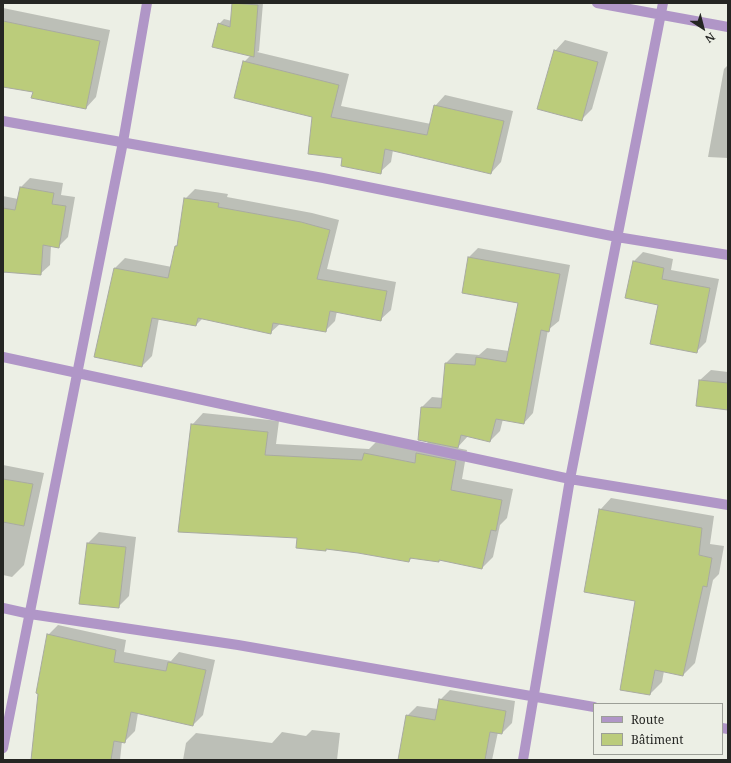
<!DOCTYPE html>
<html>
<head>
<meta charset="utf-8">
<style>
	body { margin:0 }
	#map { position:relative; width:731px; height:763px; overflow:hidden; background:#ecefe5; font-family:"Noto Serif",serif }
	canvas { display:block }
	.frame { position:absolute; inset:0; border:4px solid #252623; pointer-events:none }
	.legend { position:absolute; left:593px; top:703px; width:130px; height:52px; box-sizing:border-box; background:#ecefe5; border:1px solid #9c9f97; margin:0; padding:5px 7px; list-style:none; font-size:12px; color:#252623 }
	.legend li { display:flex; align-items:center; gap:8px; height:20px }
	.legend b { width:20px; border:1px solid #9c9f97 }
	.north { position:absolute; left:683px; top:8px; width:40px; height:40px; -webkit-text-stroke:3px #ecefe5; paint-order:stroke; rotate:144deg; font-size:11px; font-weight:700; line-height:16px; text-align:center; color:#252623 }
	.north::after { content:''; display:block; margin:auto; width:14px; height:18px; background:#252623; clip-path:polygon(50% 0,100% 100%,50% 72%,0 100%) }
</style>
</head>
<body>
<div id="map">
<canvas width="731" height="763"></canvas>
<div class="frame"></div>
<ul class="legend">
<li><b style="height:5px;background:#b096c7"></b>Route</li>
<li><b style="height:11px;background:#bbcc7b"></b>Bâtiment</li>
</ul>
<div class="north">N</div>
</div>
<script>
const context = document.querySelector('canvas').getContext('2d');
context.lineJoin = 'round';
function fill(path, color) { context.fillStyle = color; context.fill(path, 'evenodd'); }
const toPath = rows => new Path2D(rows.map(r => 'M' + r).join(''));
function trace(path, color, width, dash) { context.strokeStyle = color; context.lineWidth = width; context.lineCap = dash ? 'butt' : 'round'; context.setLineDash(dash || []); context.stroke(path); }
const shadow = toPath([
	[234,3,263,3,259,51,257,52,349,74,341,106,431,124,435,106,445,95,513,111,501,162,491,173,393,150,391,162,380,172,344,157,313,116,244,62,251,55,219,24,224,19,232,21],
	[3,8,110,30,96,97,86,108,34,91,3,86],
	[565,40,608,52,592,109,581,120,555,51],
	[728,65,728,158,708,157,724,69],
	[30,178,63,183,61,195,75,197,68,237,58,247,51,245,50,265,40,274,6,272,3,273,3,196,18,199,21,187],
	[195,189,228,194,227,197,312,213,339,220,327,269,396,282,391,310,381,319,337,311,335,321,325,331,281,323,270,333,203,318,196,325,159,318,152,356,142,366,115,268,125,258,172,267,176,246,178,244,185,199],
	[478,248,570,265,559,321,548,330,533,413,524,423,503,419,500,431,490,441,468,436,457,448,467,450,462,479,513,489,507,518,500,525,493,557,482,568,440,560,438,561,413,557,409,561,358,552,327,549,325,550,298,537,192,425,203,413,279,421,276,444,369,449,376,442,420,450,429,441,422,407,432,397,443,398,446,363,456,353,479,355,487,348,509,351,519,302,469,257],
	[643,252,673,259,671,270,719,279,706,342,696,352,659,304,633,262],
	[711,370,728,372,728,409,700,380],
	[3,465,44,473,24,565,12,577,3,575],
	[611,498,714,516,710,544,724,546,719,574,713,580,695,663,683,675,664,671,662,682,650,694,636,600,600,510],
	[99,532,136,537,129,596,118,607,88,543],
	[58,625,126,640,124,652,171,661,179,652,215,660,203,715,193,725,138,713,135,731,125,741,122,741,120,760,32,760,48,635],
	[450,690,515,701,512,723,502,733,498,732,492,760,399,760,407,716,417,706,438,709,440,700],
	[312,730,340,733,337,760,183,760,186,743,196,733,272,743,282,732,306,736]
]);
const building = toPath([
	[232,3,258,5,254,57,212,47,218,23,230,27,232,3],
	[3,21,100,41,86,109,31,98,33,92,3,87,3,21],
	[554,50,598,62,582,121,537,109,554,50],
	[243,61,339,85,331,117,427,135,434,105,504,121,491,174,385,149,381,174,341,166,342,158,308,154,312,117,234,98,243,61],
	[20,187,54,193,52,204,66,206,59,248,43,245,41,275,3,272,3,208,15,210,20,187],
	[184,198,219,203,218,207,301,222,330,230,317,279,387,291,381,321,330,311,326,332,273,323,271,334,198,318,196,326,152,318,142,367,94,357,114,268,168,278,175,246,177,246,184,198],
	[468,257,560,274,549,332,541,330,524,424,496,419,490,442,461,435,458,448,418,440,421,407,441,408,445,363,475,365,476,357,506,362,518,303,462,293,468,257],
	[633,261,664,268,662,279,710,288,697,353,650,344,658,305,625,298,633,261],
	[699,380,728,383,728,410,696,406,699,380],
	[191,424,268,432,265,455,362,460,364,453,415,463,416,453,456,461,451,490,502,500,496,531,491,530,482,569,439,560,439,562,410,558,409,562,358,553,326,549,326,551,296,548,297,538,178,532,191,424],
	[3,479,33,484,24,526,3,522,3,479],
	[599,509,702,528,699,555,712,558,707,587,703,586,683,676,655,670,650,695,620,690,635,601,584,592,599,509],
	[87,543,126,547,119,608,79,604,87,543],
	[47,634,116,650,114,662,166,671,168,662,206,670,193,726,131,712,125,743,114,741,111,760,31,760,38,694,36,693,47,634],
	[439,699,506,711,502,734,490,732,485,760,398,760,406,715,435,720,439,699]
]);
const street = toPath([
	[597,3,728,27],
	[3,121,323,178,617,237,728,255],
	[3,357,570,479,728,505],
	[3,608,30,614,238,645,594,707],
	[722,728,728,729],
	[3,748,123,142,147,3],
	[523,760,570,479,663,3]
]);
fill(shadow, '#0003');
fill(building, '#bbcc7b');
trace(building, '#a8aaa1', 1);
trace(street, '#b096c7', 10);
</script>
</body>
</html>
